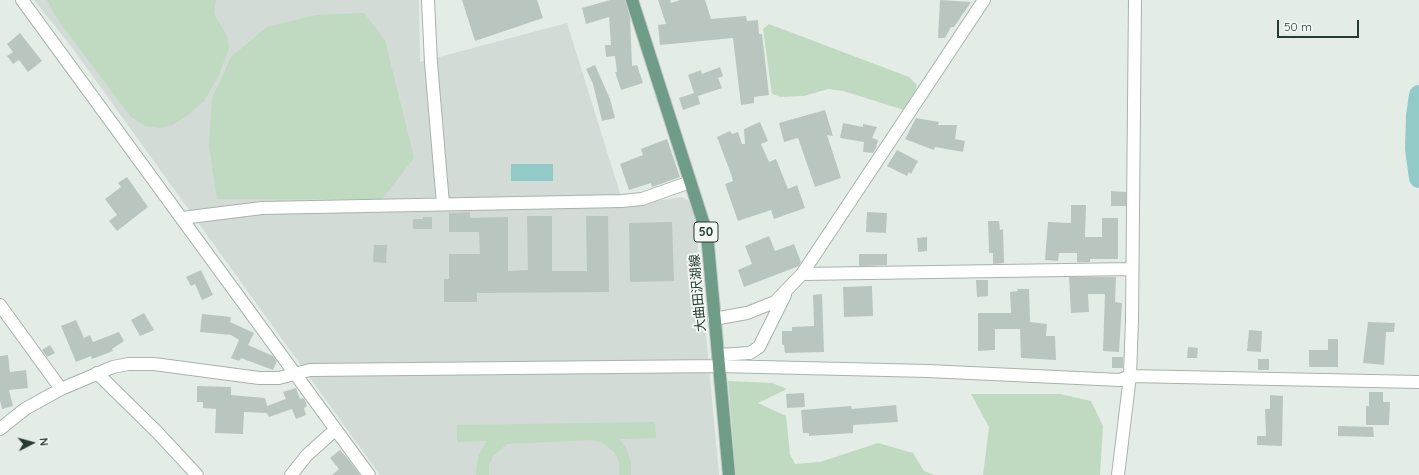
<!DOCTYPE html>
<html>
<head>
<meta charset="utf-8">
<style>
	body { margin:0 }
	#map { position:relative; width:1419px; height:475px; overflow:hidden; background:#e4ece6; font-family:Quicksand,sans-serif }
	canvas { display:block }
	.north { position:absolute; left:12px; top:423px; width:40px; height:40px; -webkit-text-stroke:3px #f4f8f5; paint-order:stroke; rotate:84deg; font-size:11px; font-weight:700; line-height:16px; text-align:center; color:#253b31 }
	.north::after { content:''; display:block; margin:auto; width:14px; height:18px; background:#253b31; clip-path:polygon(50% 0,100% 100%,50% 72%,0 100%) }
	.scale { position:absolute; left:1277px; top:20px; width:82px; height:18px; box-sizing:border-box; border:2px solid #253b31; border-top:0; padding-left:5px; font-size:12px; line-height:14px; white-space:nowrap; color:#253b31; -webkit-text-stroke:3px #f4f8f5; paint-order:stroke }
</style>
</head>
<body>
<div id="map">
<canvas width="1419" height="475"></canvas>
<div class="north">N</div>
<div class="scale">50 m</div>
</div>
<script>
const context = document.querySelector('canvas').getContext('2d');
context.lineJoin = 'round';
function fill(path, color) { context.fillStyle = color; context.fill(path, 'evenodd'); }
const toPath = rows => new Path2D(rows.map(r => 'M' + r).join(''));
function trace(path, color, width, dash) { context.strokeStyle = color; context.lineWidth = width; context.lineCap = dash ? 'butt' : 'round'; context.setLineDash(dash || []); context.stroke(path); }
function write(font, color, halo, rows, align = 'center') {
  context.font = font + ' Quicksand,"Noto Sans JP",sans-serif'; context.lineWidth = 4; context.setLineDash([]); context.textBaseline = 'middle'; context.strokeStyle = halo; context.fillStyle = color; for (const [text, x, y, turn = 0] of rows) {
    context.save(); context.translate(x, y); context.rotate((+turn || 0) * Math.PI / 180); context.textAlign = isNaN(turn) ? turn : align; if (halo) context.strokeText(text, 0, 0); context.fillText(text, 0, 0); context.restore();
  }
}
const built = toPath([
	[34,0,419,0,420,62,567,23,624,206,681,197,688,200,694,205,719,475,380,475,73,49]
]);
const green = toPath([
	[47,0,216,0,214,14,227,36,229,48,219,75,204,101,187,116,172,125,160,128,145,126,131,117,58,20],
	[364,13,385,40,414,158,382,199,217,199,209,146,212,98,231,57,267,27,316,15],
	[769,24,909,77,917,85,915,93,904,109,901,109,843,91,828,89,804,96,781,97,772,94,763,29],
	[728,381,772,383,787,389,758,403,786,416,790,454,795,464,820,462,878,443,913,453,924,471,934,475,736,475],
	[971,394,1060,394,1091,401,1103,426,1100,475,983,475,989,427],
	[655,422,656,438,619,439,626,448,631,461,631,475,619,475,619,463,615,453,602,442,591,440,507,444,494,455,489,465,489,475,476,475,478,457,487,441,457,442,457,425]
]);
const water = toPath([
	[511,164,553,164,553,181,511,181]
]);
const river = toPath([
	[1419,95,1416,116,1415,149,1419,178]
]);
const building = toPath([
	[462,0,537,0,543,18,475,41],
	[610,0,625,0,630,17,632,66,637,65,643,83,621,90,615,72,617,72,615,56,606,57,605,45,611,45,609,17,586,24,582,8],
	[658,0,670,0,671,3,680,0,705,0,711,19,746,16,747,21,758,20,759,34,762,34,769,95,754,97,754,103,741,105,733,38,660,45,658,25,666,24],
	[940,0,971,2,954,27,951,27,945,38,938,38],
	[20,33,42,61,28,72,19,60,13,64,7,56,13,52,7,44],
	[595,65,610,99,615,118,602,121,593,84,586,69],
	[720,67,723,76,718,78,722,88,698,96,700,104,683,110,679,98,694,93,688,75,701,70,702,74],
	[825,110,833,136,827,135,841,178,815,187,798,138,784,142,779,123],
	[916,118,939,122,938,125,957,125,955,139,965,141,963,152,935,147,934,150,905,139],
	[760,122,768,141,761,144,769,162,776,159,788,189,797,185,805,208,774,219,771,210,738,221,725,184,733,181,731,174,717,137,730,131,732,134,738,132,742,144,745,144,744,129],
	[843,123,863,127,863,124,877,127,872,138,878,140,876,148,873,153,863,152,864,142,840,138],
	[667,139,680,177,652,187,651,183,629,190,620,164,643,155,641,149],
	[897,150,918,161,911,174,909,172,907,176,887,166],
	[127,177,148,207,117,231,109,221,117,215,105,199,121,187,118,183],
	[1111,191,1126,192,1126,206,1111,206],
	[1071,205,1086,205,1085,237,1102,237,1102,218,1118,218,1118,259,1090,259,1090,262,1077,262,1077,253,1059,253,1058,261,1045,260,1048,222,1071,223],
	[470,212,470,218,508,217,508,271,528,270,527,216,552,216,552,271,587,271,586,216,608,216,609,292,477,293,477,302,444,302,444,279,449,279,449,254,480,254,479,232,449,232,449,213],
	[867,212,887,213,886,233,866,232],
	[423,217,432,217,432,229,413,229,413,219,423,219],
	[988,221,999,221,1000,230,1003,229,1004,263,993,264,993,253,989,253],
	[672,222,674,281,630,282,629,223],
	[769,236,775,251,794,244,801,262,799,266,744,287,738,270,752,264,745,246],
	[927,237,927,251,918,252,917,238],
	[374,245,387,245,386,263,373,262],
	[859,254,887,254,887,265,859,266],
	[201,270,213,295,202,300,195,284,191,286,186,277],
	[1069,277,1116,277,1115,302,1122,303,1119,352,1103,351,1105,294,1088,294,1089,312,1071,313],
	[976,280,988,280,988,296,977,297],
	[872,286,873,316,844,317,843,287],
	[1017,289,1029,289,1030,322,1047,324,1046,336,1055,336,1056,360,1021,358,1020,329,995,329,995,350,978,351,978,313,1011,313,1010,292,1018,291],
	[822,294,824,352,785,353,784,345,782,345,782,331,792,331,792,327,814,326,813,295],
	[144,313,154,330,140,336,131,320],
	[202,314,231,317,230,322,254,333,248,345,273,356,277,361,273,370,241,358,239,361,231,358,239,340,231,335,200,332],
	[76,320,84,338,90,335,93,342,119,332,124,341,112,349,113,351,92,359,91,356,76,362,61,326],
	[1368,322,1395,323,1394,332,1386,332,1384,365,1363,363],
	[1249,330,1262,331,1261,352,1247,351],
	[1328,339,1338,339,1338,367,1309,367,1309,350,1328,350],
	[50,345,55,353,47,357,42,350],
	[1188,347,1198,348,1197,358,1187,358],
	[8,355,10,372,26,370,28,388,9,390,13,406,2,409,0,400,0,356],
	[1112,357,1123,357,1123,368,1112,368],
	[1258,359,1269,359,1269,370,1258,370],
	[197,386,231,387,231,395,265,398,267,406,286,399,283,392,296,388,300,399,303,398,305,400,307,406,304,408,306,415,296,419,292,409,269,417,267,413,244,412,243,434,215,433,216,409,203,408,203,402,197,402],
	[1369,392,1383,392,1383,402,1390,402,1389,425,1366,425,1366,406,1369,406],
	[804,393,805,407,787,408,786,394],
	[1270,395,1283,396,1282,446,1257,445,1257,436,1266,436,1265,409,1270,409],
	[896,405,898,422,853,425,853,433,809,436,809,433,803,433,801,410,851,406,852,409],
	[1338,426,1373,427,1374,437,1338,436],
	[340,450,349,460,360,475,332,475,339,469,330,458]
]);
const minor = toPath([
	[22,0,369,475],
	[428,0,431,63,443,204],
	[182,218,262,208,622,201,642,199,690,182],
	[802,274,1132,269],
	[0,305,61,389],
	[714,319,747,313,775,302,802,274,984,0],
	[718,355,750,353,759,347,785,295],
	[97,373,157,432,197,475],
	[0,429,25,409,61,389,113,367,128,364,154,364,259,378,279,378,310,370,719,366,928,371,1120,380,1130,376,1419,382],
	[291,475,307,455,335,430],
	[1118,475,1130,376,1132,319,1135,0]
]);
const major = toPath([
	[632,0,707,234,729,475]
]);
const shields = [
	[706,232,24]
];
const shieldNames = [
	["50",706,232]
];
const streetNames = [
	["大曲田沢湖線",698,293,-95]
];
fill(built, '#d2dbd5');
fill(green, '#bfdac1');
fill(water, '#92cac7');
trace(river, '#92cac7', 20);
fill(building, '#b9c6bf');
trace(minor, '#a7b3ac', 14);
trace(major, '#c2c8c5', 14);
trace(minor, '#fff', 12);
trace(major, '#6e9c86', 12);
for (const [x, y, w] of shields) { const box = new Path2D(); box.roundRect(x - w / 2, y - 10, w, 20, 3); context.fillStyle = '#f4f8f5'; context.fill(box); trace(box, '#253b31', 1); }
write('bold 12px', '#253b31', null, shieldNames);
write('13px', '#253b31', '#f4f8f5', streetNames);
</script>
</body>
</html>
